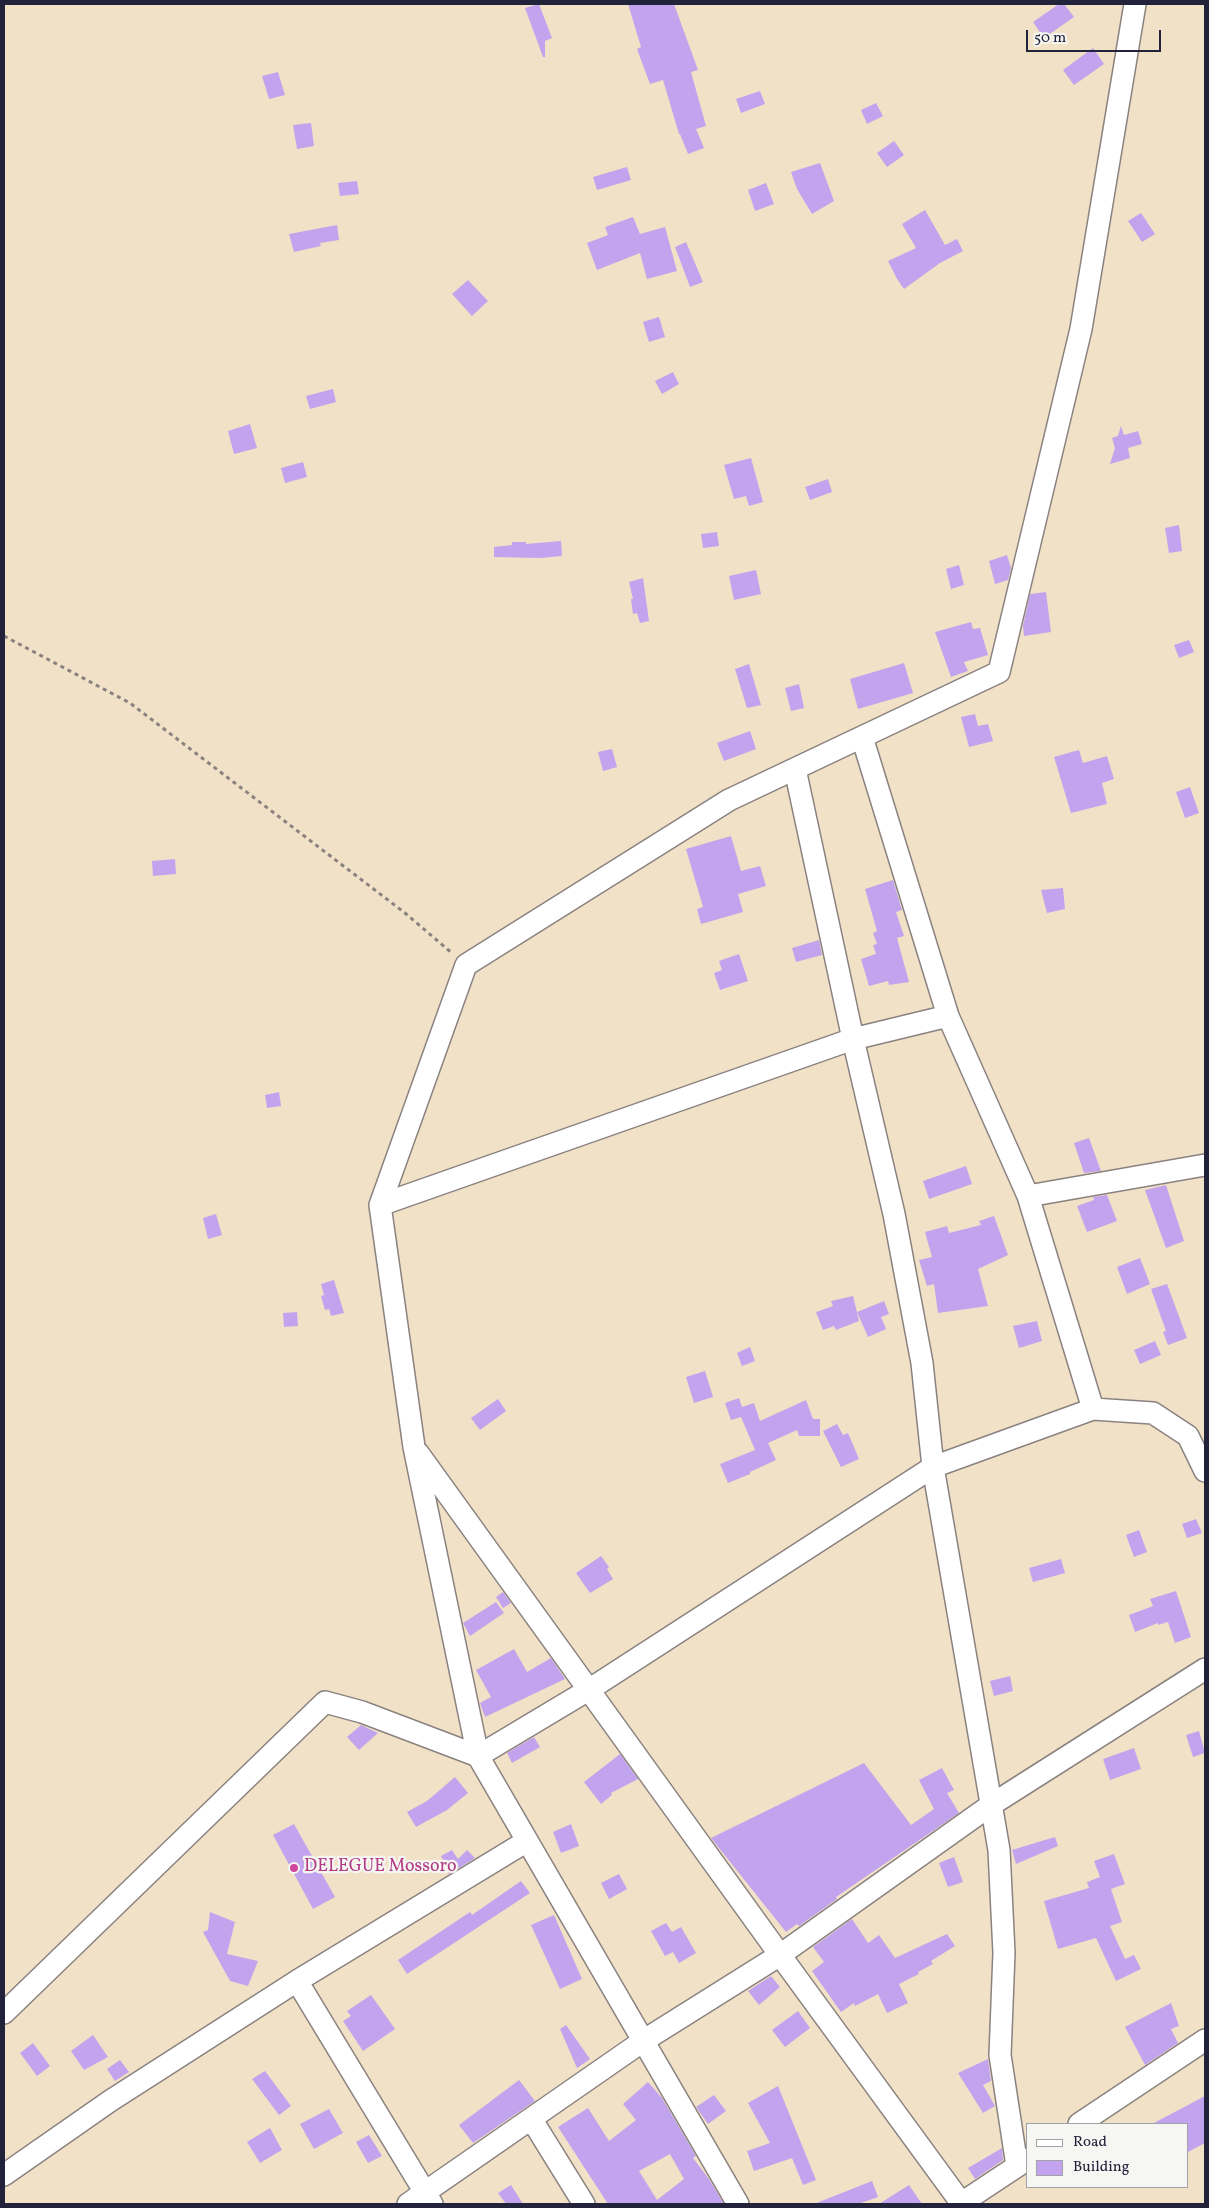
<!DOCTYPE html>
<html>
<head>
<meta charset="utf-8">
<style>
	body { margin:0 }
	#map { position:relative; width:1209px; height:2208px; overflow:hidden; background:#f1e1c6; font-family:Vollkorn,serif }
	canvas { display:block }
	.frame { position:absolute; inset:0; border:5px solid #22223b; pointer-events:none }
	.legend { position:absolute; left:1026px; top:2123px; width:162px; height:65px; box-sizing:border-box; background:#f6f6f2; border:1px solid #a1a1a9; margin:0; padding:6px 9px; list-style:none; font-size:15px; color:#22223b }
	.legend li { display:flex; align-items:center; gap:10px; height:25px }
	.legend b { width:25px; border:1px solid #a1a1a9 }
	.scale { position:absolute; left:1026px; top:30px; width:135px; height:22px; box-sizing:border-box; border:2px solid #22223b; border-top:0; padding-left:6px; font-size:15px; line-height:18px; white-space:nowrap; color:#22223b; -webkit-text-stroke:4px #f6f6f2; paint-order:stroke }
</style>
</head>
<body>
<div id="map">
<canvas width="1209" height="2208"></canvas>
<div class="frame"></div>
<ul class="legend">
<li><b style="height:6px;background:#fff"></b>Road</li>
<li><b style="height:14px;background:#c2a4ee"></b>Building</li>
</ul>
<div class="scale">50 m</div>
</div>
<script>
const context = document.querySelector('canvas').getContext('2d');
context.lineJoin = 'round';
function fill(path, color) { context.fillStyle = color; context.fill(path, 'evenodd'); }
const toPath = rows => new Path2D(rows.map(r => 'M' + r).join(''));
function trace(path, color, width, dash) { context.strokeStyle = color; context.lineWidth = width; context.lineCap = dash ? 'butt' : 'round'; context.setLineDash(dash || []); context.stroke(path); }
function write(font, color, halo, rows, align = 'center') {
  context.font = font + ' Vollkorn,serif'; context.lineWidth = 4.5; context.setLineDash([]); context.textBaseline = 'middle'; context.strokeStyle = halo; context.fillStyle = color; for (const [text, x, y, turn = 0] of rows) {
    context.save(); context.translate(x, y); context.rotate((+turn || 0) * Math.PI / 180); context.textAlign = isNaN(turn) ? turn : align; if (halo) context.strokeText(text, 0, 0); context.fillText(text, 0, 0); context.restore();
  }
}
const building = toPath([
	[539,4,552,38,545,41,545,57,543,57,525,8],
	[628,4,674,4,698,70,691,72,706,126,696,129,704,148,688,154,680,134,679,134,663,80,650,84,637,49,641,47],
	[1059,4,1064,4,1074,17,1044,38,1033,22],
	[1093,48,1104,64,1074,85,1063,70],
	[278,72,285,95,269,99,262,76],
	[760,91,765,104,741,113,736,99],
	[876,103,883,116,867,124,861,110],
	[311,123,314,146,297,149,293,125],
	[894,141,904,155,887,167,877,153],
	[820,163,834,201,812,214,797,189,791,172],
	[627,167,631,180,597,190,593,177],
	[357,181,359,194,340,196,338,183],
	[766,183,774,204,755,211,748,190],
	[925,210,945,245,957,239,963,251,940,263,904,289,897,279,888,261,916,248,902,224],
	[1141,213,1155,234,1142,242,1128,221],
	[633,217,640,234,665,227,677,271,647,279,640,253,597,270,587,243,608,235,605,227],
	[337,225,339,240,320,243,321,246,294,252,289,234],
	[686,242,703,282,690,287,675,247],
	[468,280,488,301,472,316,452,294],
	[659,317,665,337,649,342,643,322],
	[673,372,679,384,662,394,655,381],
	[333,389,336,402,310,409,306,396],
	[250,424,257,448,234,454,228,431],
	[1121,426,1124,435,1138,431,1142,444,1128,448,1130,458,1110,464,1115,448,1112,438,1118,436],
	[751,458,763,502,749,506,746,496,734,499,724,465],
	[303,462,307,477,285,483,281,468],
	[828,479,832,492,810,500,805,487],
	[1179,525,1182,551,1169,553,1165,528],
	[717,532,719,546,703,548,701,534],
	[561,541,562,556,540,558,494,557,494,547,512,545,512,542,526,542,526,544],
	[1007,555,1011,568,1008,580,995,584,989,561],
	[959,565,964,585,951,589,946,569],
	[756,570,761,594,734,600,729,576],
	[643,578,649,621,640,623,637,613,633,614,631,599,633,599,629,582],
	[1046,592,1051,632,1024,636,1023,626,1030,594],
	[971,622,973,629,980,628,988,655,964,662,968,671,951,677,935,632],
	[1189,640,1194,652,1179,658,1174,645],
	[904,663,913,693,858,709,850,679],
	[749,664,761,705,747,708,735,669],
	[799,684,804,708,791,711,785,688],
	[975,714,978,726,988,724,993,741,969,747,961,717],
	[750,731,756,749,724,761,717,743],
	[612,749,617,767,603,771,598,752],
	[1079,750,1083,763,1107,756,1114,779,1102,783,1107,804,1071,813,1054,757],
	[1190,787,1199,813,1185,818,1176,792],
	[731,836,741,871,760,866,766,886,738,894,743,912,701,924,697,909,703,907,686,849],
	[175,859,176,874,153,876,152,861],
	[893,880,902,910,896,912,904,936,897,938,909,982,889,985,888,981,869,986,861,959,876,954,873,945,877,944,873,933,877,931,865,889],
	[1063,888,1065,909,1047,913,1041,890],
	[819,940,822,955,796,962,792,948],
	[739,954,748,981,720,990,714,973,722,970,719,961],
	[279,1092,281,1106,267,1108,265,1095],
	[1089,1138,1101,1171,1084,1173,1074,1143],
	[966,1166,972,1184,929,1199,923,1181],
	[1166,1185,1184,1241,1166,1248,1145,1190],
	[1107,1195,1117,1221,1087,1232,1077,1206,1094,1200,1093,1197],
	[216,1214,222,1235,208,1239,203,1218],
	[994,1216,1008,1255,978,1269,988,1306,938,1313,934,1284,927,1286,919,1260,932,1257,925,1232,947,1226,949,1233,981,1225,979,1221],
	[1140,1258,1150,1284,1127,1294,1117,1267],
	[334,1280,344,1313,331,1316,329,1309,325,1310,321,1296,324,1295,321,1284],
	[1167,1284,1187,1338,1168,1345,1163,1332,1166,1331,1151,1289],
	[853,1296,859,1321,836,1330,834,1326,823,1330,816,1312,833,1306,831,1301],
	[884,1301,889,1314,881,1317,886,1329,868,1337,857,1312],
	[297,1312,298,1326,284,1327,283,1313],
	[1037,1321,1042,1341,1019,1348,1013,1326],
	[1155,1341,1161,1355,1140,1364,1134,1350],
	[750,1347,755,1361,742,1366,737,1353],
	[705,1371,713,1397,694,1403,686,1377],
	[739,1398,742,1407,754,1403,760,1421,806,1400,813,1419,820,1419,820,1436,799,1436,797,1430,768,1443,776,1460,750,1472,750,1474,728,1483,720,1464,755,1450,741,1417,731,1420,725,1403],
	[498,1399,506,1411,480,1430,471,1418],
	[837,1424,843,1435,848,1433,859,1459,841,1467,823,1431],
	[1196,1519,1202,1533,1187,1538,1182,1524],
	[1139,1530,1147,1552,1134,1557,1126,1535],
	[601,1556,609,1567,607,1569,613,1579,590,1593,576,1573],
	[1061,1559,1065,1573,1033,1582,1029,1568],
	[1176,1591,1191,1637,1175,1643,1168,1622,1158,1625,1158,1623,1135,1632,1129,1615,1153,1606,1150,1599],
	[503,1592,511,1603,503,1608,496,1597],
	[496,1602,504,1613,470,1636,463,1623],
	[514,1649,527,1672,551,1658,565,1679,485,1717,480,1703,491,1697,476,1670],
	[1010,1676,1013,1691,994,1696,990,1681],
	[361,1725,378,1733,359,1750,347,1737],
	[1199,1731,1205,1753,1193,1757,1186,1735],
	[534,1737,540,1747,512,1763,507,1753],
	[1134,1748,1141,1769,1110,1780,1103,1759],
	[620,1754,638,1779,611,1793,612,1795,601,1804,584,1782],
	[864,1763,911,1825,934,1809,919,1780,942,1768,954,1790,947,1793,959,1813,836,1897,837,1899,799,1926,797,1924,786,1932,711,1838],
	[455,1777,468,1793,447,1810,416,1827,407,1812,427,1801],
	[294,1824,335,1897,313,1909,273,1835],
	[571,1824,579,1846,561,1853,553,1832],
	[1055,1837,1058,1846,1016,1864,1012,1850],
	[452,1850,458,1859,467,1850,475,1858,449,1874,441,1856],
	[1114,1854,1125,1884,1111,1889,1122,1922,1110,1926,1125,1959,1134,1955,1141,1969,1116,1981,1096,1938,1058,1949,1044,1901,1089,1888,1087,1882,1100,1877,1094,1861],
	[954,1857,963,1882,948,1887,939,1863],
	[619,1874,627,1889,609,1899,601,1883],
	[521,1881,530,1893,407,1974,398,1960,470,1912,472,1915],
	[210,1912,235,1922,227,1954,258,1961,248,1986,230,1981,203,1932,208,1930],
	[554,1915,582,1979,560,1989,531,1925],
	[852,1919,868,1943,879,1935,895,1958,947,1934,955,1946,931,1961,933,1964,918,1972,919,1974,899,1984,908,2003,887,2013,878,1994,855,2006,854,2003,841,2012,812,1971,824,1962,813,1947],
	[666,1923,672,1932,681,1927,696,1953,679,1963,673,1952,665,1956,651,1931],
	[771,1976,780,1987,759,2005,748,1991],
	[371,1995,395,2029,363,2051,343,2021,351,2016,347,2011],
	[1171,2003,1179,2026,1171,2029,1178,2043,1145,2065,1125,2027],
	[798,2011,810,2028,785,2047,772,2030],
	[566,2025,590,2059,577,2068,560,2029],
	[93,2035,108,2057,84,2070,71,2051],
	[33,2043,50,2066,37,2076,20,2053],
	[988,2059,991,2081,983,2085,995,2106,983,2113,958,2073],
	[120,2060,129,2072,115,2081,107,2069],
	[265,2071,291,2106,279,2115,252,2079],
	[519,2080,535,2101,473,2143,459,2125],
	[648,2082,662,2098,696,2156,693,2158,709,2179,724,2204,608,2204,558,2127,588,2108,609,2141,636,2120,623,2104],
	[670,2154,684,2179,657,2200,639,2171],
	[778,2086,816,2180,803,2185,792,2158,754,2171,747,2151,770,2143,748,2103],
	[714,2095,726,2111,708,2124,696,2107],
	[1205,2096,1205,2143,1188,2152,1188,2124,1152,2124],
	[329,2109,343,2133,314,2149,300,2124],
	[270,2128,282,2150,260,2163,247,2142],
	[369,2135,382,2156,368,2163,356,2142],
	[1002,2148,1003,2160,975,2179,968,2168],
	[872,2181,878,2197,858,2204,814,2204],
	[511,2185,523,2204,506,2204,498,2193],
	[909,2185,922,2204,879,2204]
]);
const path = toPath([
	[4,636,130,703,405,913,453,954]
]);
const minor = toPath([
	[862,737,948,1016,1028,1196,1093,1409],
	[795,769,853,1039,894,1214,922,1363,933,1467,999,1850,1004,1953,1000,2055,1017,2166],
	[1028,1196,1205,1165],
	[380,1205,853,1039,948,1016],
	[418,1453,780,1955,962,2204],
	[297,1981,432,2204],
	[4,2013,325,1702,362,1712,478,1756,590,1689,933,1467,1093,1409,1153,1413,1188,1436,1205,1471],
	[532,2120,584,2204],
	[1079,2124,1205,2040],
	[4,2175,110,2101,297,1981,527,1841],
	[408,2204,643,2041,780,1955,991,1805,1205,1669],
	[738,2204,478,1756,414,1447,380,1205,466,965,729,800,999,672,1081,329,1135,4],
	[960,2204,1028,2159]
]);
const markers = [
	[294,1868,5,"#d1479c"]
];
const hotelNames = [
	["DELEGUE Mossoro",304,1868]
];
fill(building, '#c2a4ee');
trace(minor, '#8a8280', 24);
trace(path, '#8a8280', 3, [4, 4]);
trace(minor, '#fff', 21);
for (const [x, y, r, color] of markers) { const dot = new Path2D(); dot.arc(x, y, r, 0, 2 * Math.PI); context.fillStyle = color; context.fill(dot); trace(dot, '#f6f6f2', 2); }
write('18px', '#b23c85', '#f6f6f2', hotelNames, 'left');
</script>
</body>
</html>
